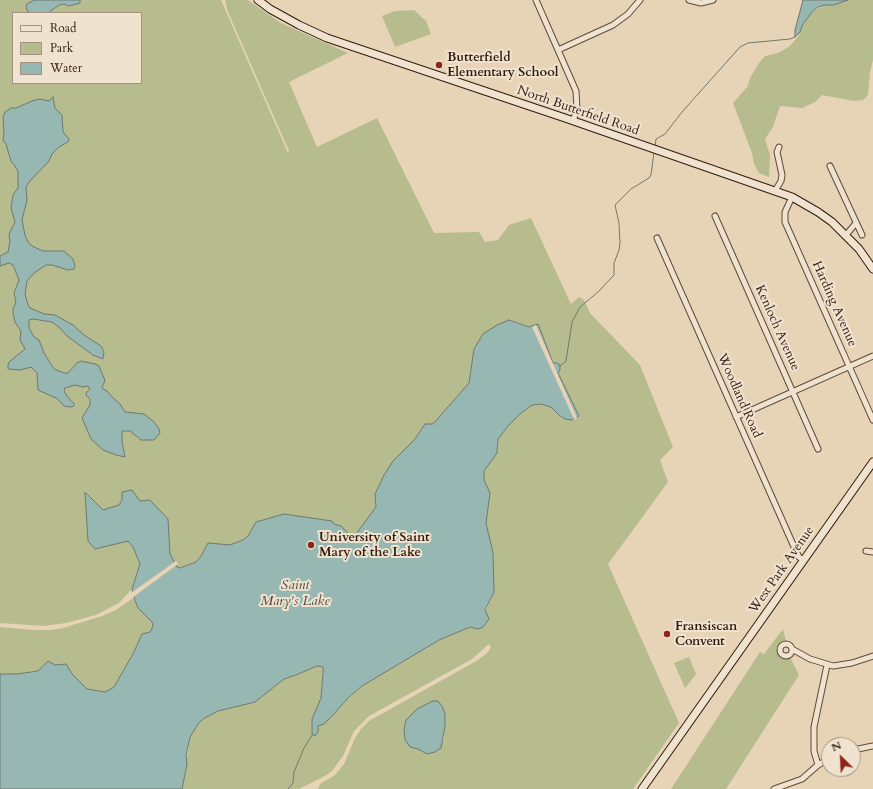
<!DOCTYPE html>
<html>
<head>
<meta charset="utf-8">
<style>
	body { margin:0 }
	#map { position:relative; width:873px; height:789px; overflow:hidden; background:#e7d4b6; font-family:Cardo,serif }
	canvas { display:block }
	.legend { position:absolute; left:12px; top:12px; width:130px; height:72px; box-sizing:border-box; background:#efe3d0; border:1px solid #a39282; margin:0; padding:5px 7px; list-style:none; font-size:12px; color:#32190d }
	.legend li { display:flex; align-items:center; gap:8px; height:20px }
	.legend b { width:20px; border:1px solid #a39282 }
	.north { position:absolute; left:821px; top:737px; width:40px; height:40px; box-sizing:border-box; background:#efe3d0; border:1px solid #a39282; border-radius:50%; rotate:336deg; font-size:11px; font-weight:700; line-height:16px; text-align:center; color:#32190d }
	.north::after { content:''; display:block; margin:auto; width:14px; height:18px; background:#8f2418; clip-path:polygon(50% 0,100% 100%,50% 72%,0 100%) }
</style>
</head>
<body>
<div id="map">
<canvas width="873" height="789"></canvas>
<ul class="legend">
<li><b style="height:5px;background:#efe3d0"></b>Road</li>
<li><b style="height:11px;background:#b6bc8d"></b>Park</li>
<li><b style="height:11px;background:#97b7b2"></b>Water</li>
</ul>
<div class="north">N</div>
</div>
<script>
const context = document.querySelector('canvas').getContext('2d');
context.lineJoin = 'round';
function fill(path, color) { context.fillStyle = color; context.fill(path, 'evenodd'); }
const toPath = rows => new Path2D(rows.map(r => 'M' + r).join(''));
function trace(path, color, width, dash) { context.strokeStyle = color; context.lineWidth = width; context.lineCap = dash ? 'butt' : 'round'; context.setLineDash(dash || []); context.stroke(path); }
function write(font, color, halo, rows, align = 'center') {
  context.font = font + ' Cardo,serif'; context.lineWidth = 4; context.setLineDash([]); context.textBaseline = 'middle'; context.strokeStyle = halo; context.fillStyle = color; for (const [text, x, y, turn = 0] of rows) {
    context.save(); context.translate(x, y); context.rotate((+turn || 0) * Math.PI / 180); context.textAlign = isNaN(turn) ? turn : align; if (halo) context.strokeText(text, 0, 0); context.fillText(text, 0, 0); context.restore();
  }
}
const green = toPath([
	[0,0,221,0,288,153,289,151,228,12,225,0,248,0,281,23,348,53,289,82,317,147,377,118,434,233,479,232,485,242,498,240,509,225,531,218,571,304,579,297,584,300,590,313,640,365,673,447,660,460,668,482,608,564,679,723,633,789,318,789,320,784,335,775,344,764,355,738,361,729,369,721,478,660,488,652,491,647,489,644,472,659,369,716,354,731,343,756,332,771,325,776,299,789,182,789,190,737,198,724,203,719,218,711,255,702,284,679,296,675,317,666,323,667,321,698,312,719,318,732,318,726,362,686,378,675,439,640,470,627,478,629,494,592,486,523,490,493,484,480,484,471,497,453,498,439,508,426,520,414,532,405,541,404,551,407,559,415,565,419,576,420,532,326,529,327,510,320,474,349,469,383,433,424,425,424,414,440,393,461,375,494,376,507,356,534,350,535,341,527,334,524,332,521,284,515,256,522,248,536,243,540,230,546,208,543,201,556,196,562,180,568,177,567,170,555,169,539,140,501,122,492,122,500,119,505,103,510,86,492,88,541,128,541,133,547,138,555,140,564,132,589,119,603,96,615,66,623,44,626,0,623],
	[13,13,141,13,141,83,13,83],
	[445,714,444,739,427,754,418,749],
	[848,0,873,0,873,60,870,72,868,95,863,100,854,101,822,95,815,102,802,108,780,106,773,127,765,139,770,155,769,177,759,173,754,164,752,153,733,103,748,86,750,78,759,63,765,56,778,53,790,46,799,35,803,24,812,12,824,5,834,5],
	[414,10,426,21,431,34,395,47,382,16,395,11],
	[133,598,138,608,152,622,153,626,150,632,142,634,133,654,114,687,105,692,87,689,73,675,65,664,55,665,38,671,17,674,0,674,0,627,33,630,50,630,63,628,102,616,116,610],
	[783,629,786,641,778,646,777,653,779,656,783,659,790,657,799,675,726,789,671,789,760,652,764,654],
	[689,657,696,674,685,688,674,663]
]);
const water = toPath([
	[34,0,80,0,80,3,69,6,64,4,59,5,48,13,29,13,26,8,27,4,34,0],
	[803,0,848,0,834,5,824,5,818,7,812,12,803,24,800,32,795,37,795,30,803,0],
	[53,97,55,108,62,115,63,132,69,139,68,142,59,147,52,154,49,161,29,182,26,187,27,200,22,220,25,235,28,242,32,246,43,251,64,251,73,259,75,266,74,269,68,270,52,265,46,265,34,273,27,281,25,294,28,305,30,308,44,314,55,315,73,325,84,335,101,346,104,352,103,359,93,355,67,336,60,328,52,322,33,319,29,320,29,328,34,337,39,340,44,353,54,369,64,373,68,373,77,363,81,361,95,364,99,366,104,378,105,381,102,387,103,389,107,391,113,398,120,404,125,412,144,414,154,422,159,429,160,433,154,440,141,440,130,431,122,431,122,442,125,457,116,455,103,450,91,439,82,418,90,405,90,399,86,395,86,393,90,389,88,386,82,387,75,385,65,388,64,391,67,396,74,404,74,406,71,407,64,406,58,399,38,390,37,373,31,367,20,370,8,369,8,365,9,362,25,349,20,340,21,331,15,322,13,313,13,309,16,302,14,293,19,280,13,265,9,263,0,266,0,256,8,252,10,241,9,234,15,222,11,208,13,195,18,188,18,172,15,166,11,161,6,144,3,140,4,132,3,117,5,112,11,108,16,108,32,101,40,99,49,101,53,97],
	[509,320,529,327,538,324,553,363,558,363,560,366,560,370,558,373,579,416,572,420,565,419,559,415,551,407,541,404,532,405,520,414,508,426,498,439,497,453,484,471,484,480,490,493,486,523,493,553,494,592,485,610,489,619,483,627,478,629,470,627,439,640,362,686,348,698,332,716,324,724,318,726,318,732,315,736,312,734,312,719,321,698,323,673,323,667,317,666,296,675,284,679,255,702,218,711,203,719,198,724,190,737,186,755,187,764,182,789,0,789,0,674,17,674,38,671,48,661,55,665,66,664,73,675,87,689,105,692,114,687,133,654,142,634,150,632,153,626,152,622,138,608,134,598,132,589,140,564,133,547,128,541,95,549,88,541,85,492,103,510,119,505,122,500,122,492,132,490,140,501,150,500,168,519,170,554,177,567,180,568,196,562,201,556,208,543,230,545,243,540,248,536,256,522,284,514,332,521,334,524,341,526,350,535,356,534,376,507,375,494,384,475,393,461,414,440,425,424,433,424,469,383,474,349,483,334,497,325,509,320],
	[433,701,438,701,442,706,445,714,445,726,441,748,435,752,427,754,418,749,410,747,405,740,404,730,406,720,417,709,433,701]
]);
const pier = toPath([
	[536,325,577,418,574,419,532,327],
	[176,561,178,564,132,598,131,593]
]);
const stream = toPath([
	[655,147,656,139,665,134,682,112,740,47,748,43,790,39,795,37],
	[560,366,566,361,572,322,580,307,598,292,614,275,614,263,619,250,620,243,619,223,615,205,631,189,649,178,651,175,654,152],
	[288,789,293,783,294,772,304,748,313,734]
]);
const street = toPath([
	[536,0,576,91,577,109,573,121],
	[689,0,701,3,713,0],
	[558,50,613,25,628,14,640,0],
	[830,166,862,235],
	[775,191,781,181,782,175,777,152,779,147],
	[792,197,785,212,785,222,873,420],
	[715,216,818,449],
	[846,235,856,223],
	[657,238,795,549,799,557,803,560],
	[736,417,873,356],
	[866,551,873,552],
	'780 650a6 6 0 1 1 12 0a6 6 0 1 1-12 0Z',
	[792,649,810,659,833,666,852,663,873,656],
	[853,750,873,746],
	[818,765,814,751,814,727,827,665],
	[774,789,802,779,818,765,829,759]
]);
const secondary = toPath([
	[258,0,270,9,299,25,327,38,565,118,792,197,818,212,832,222,859,249,873,269],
	[642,789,873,462]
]);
const markers = [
	[439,65,4,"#8f2418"],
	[311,545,4,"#8f2418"],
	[667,634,4,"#8f2418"]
];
const poiNames = [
	["Butterfield",447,58],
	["Elementary School",447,73],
	["University of Saint",319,538],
	["Mary of the Lake",319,553],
	["Fransiscan",675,627],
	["Convent",675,642]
];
const streetNames = [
	["North Butterfield Road",578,111,19],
	["Harding Avenue",834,304,66],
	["Kenloch Avenue",777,328,66],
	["Woodland Road",739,396,66],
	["West Park Avenue",782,570,-55]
];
const waterNames = [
	["Saint",295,586],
	["Mary's Lake",295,602]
];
fill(green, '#b6bc8d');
fill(water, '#97b7b2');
trace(water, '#6f7870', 1);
fill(pier, '#e7d4b6');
trace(stream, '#6f7870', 1);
trace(street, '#5f4837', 7);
trace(secondary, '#32190d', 9);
trace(street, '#efe3d0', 5);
trace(secondary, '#efe3d0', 7);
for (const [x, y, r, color] of markers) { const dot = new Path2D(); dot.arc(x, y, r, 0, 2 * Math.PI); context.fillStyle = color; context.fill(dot); trace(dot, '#efe3d0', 1.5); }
write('bold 13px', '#32190d', '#efe3d0', poiNames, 'left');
write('13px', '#32190d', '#efe3d0', streetNames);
write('italic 14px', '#50483f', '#efe3d0', waterNames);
</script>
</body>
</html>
